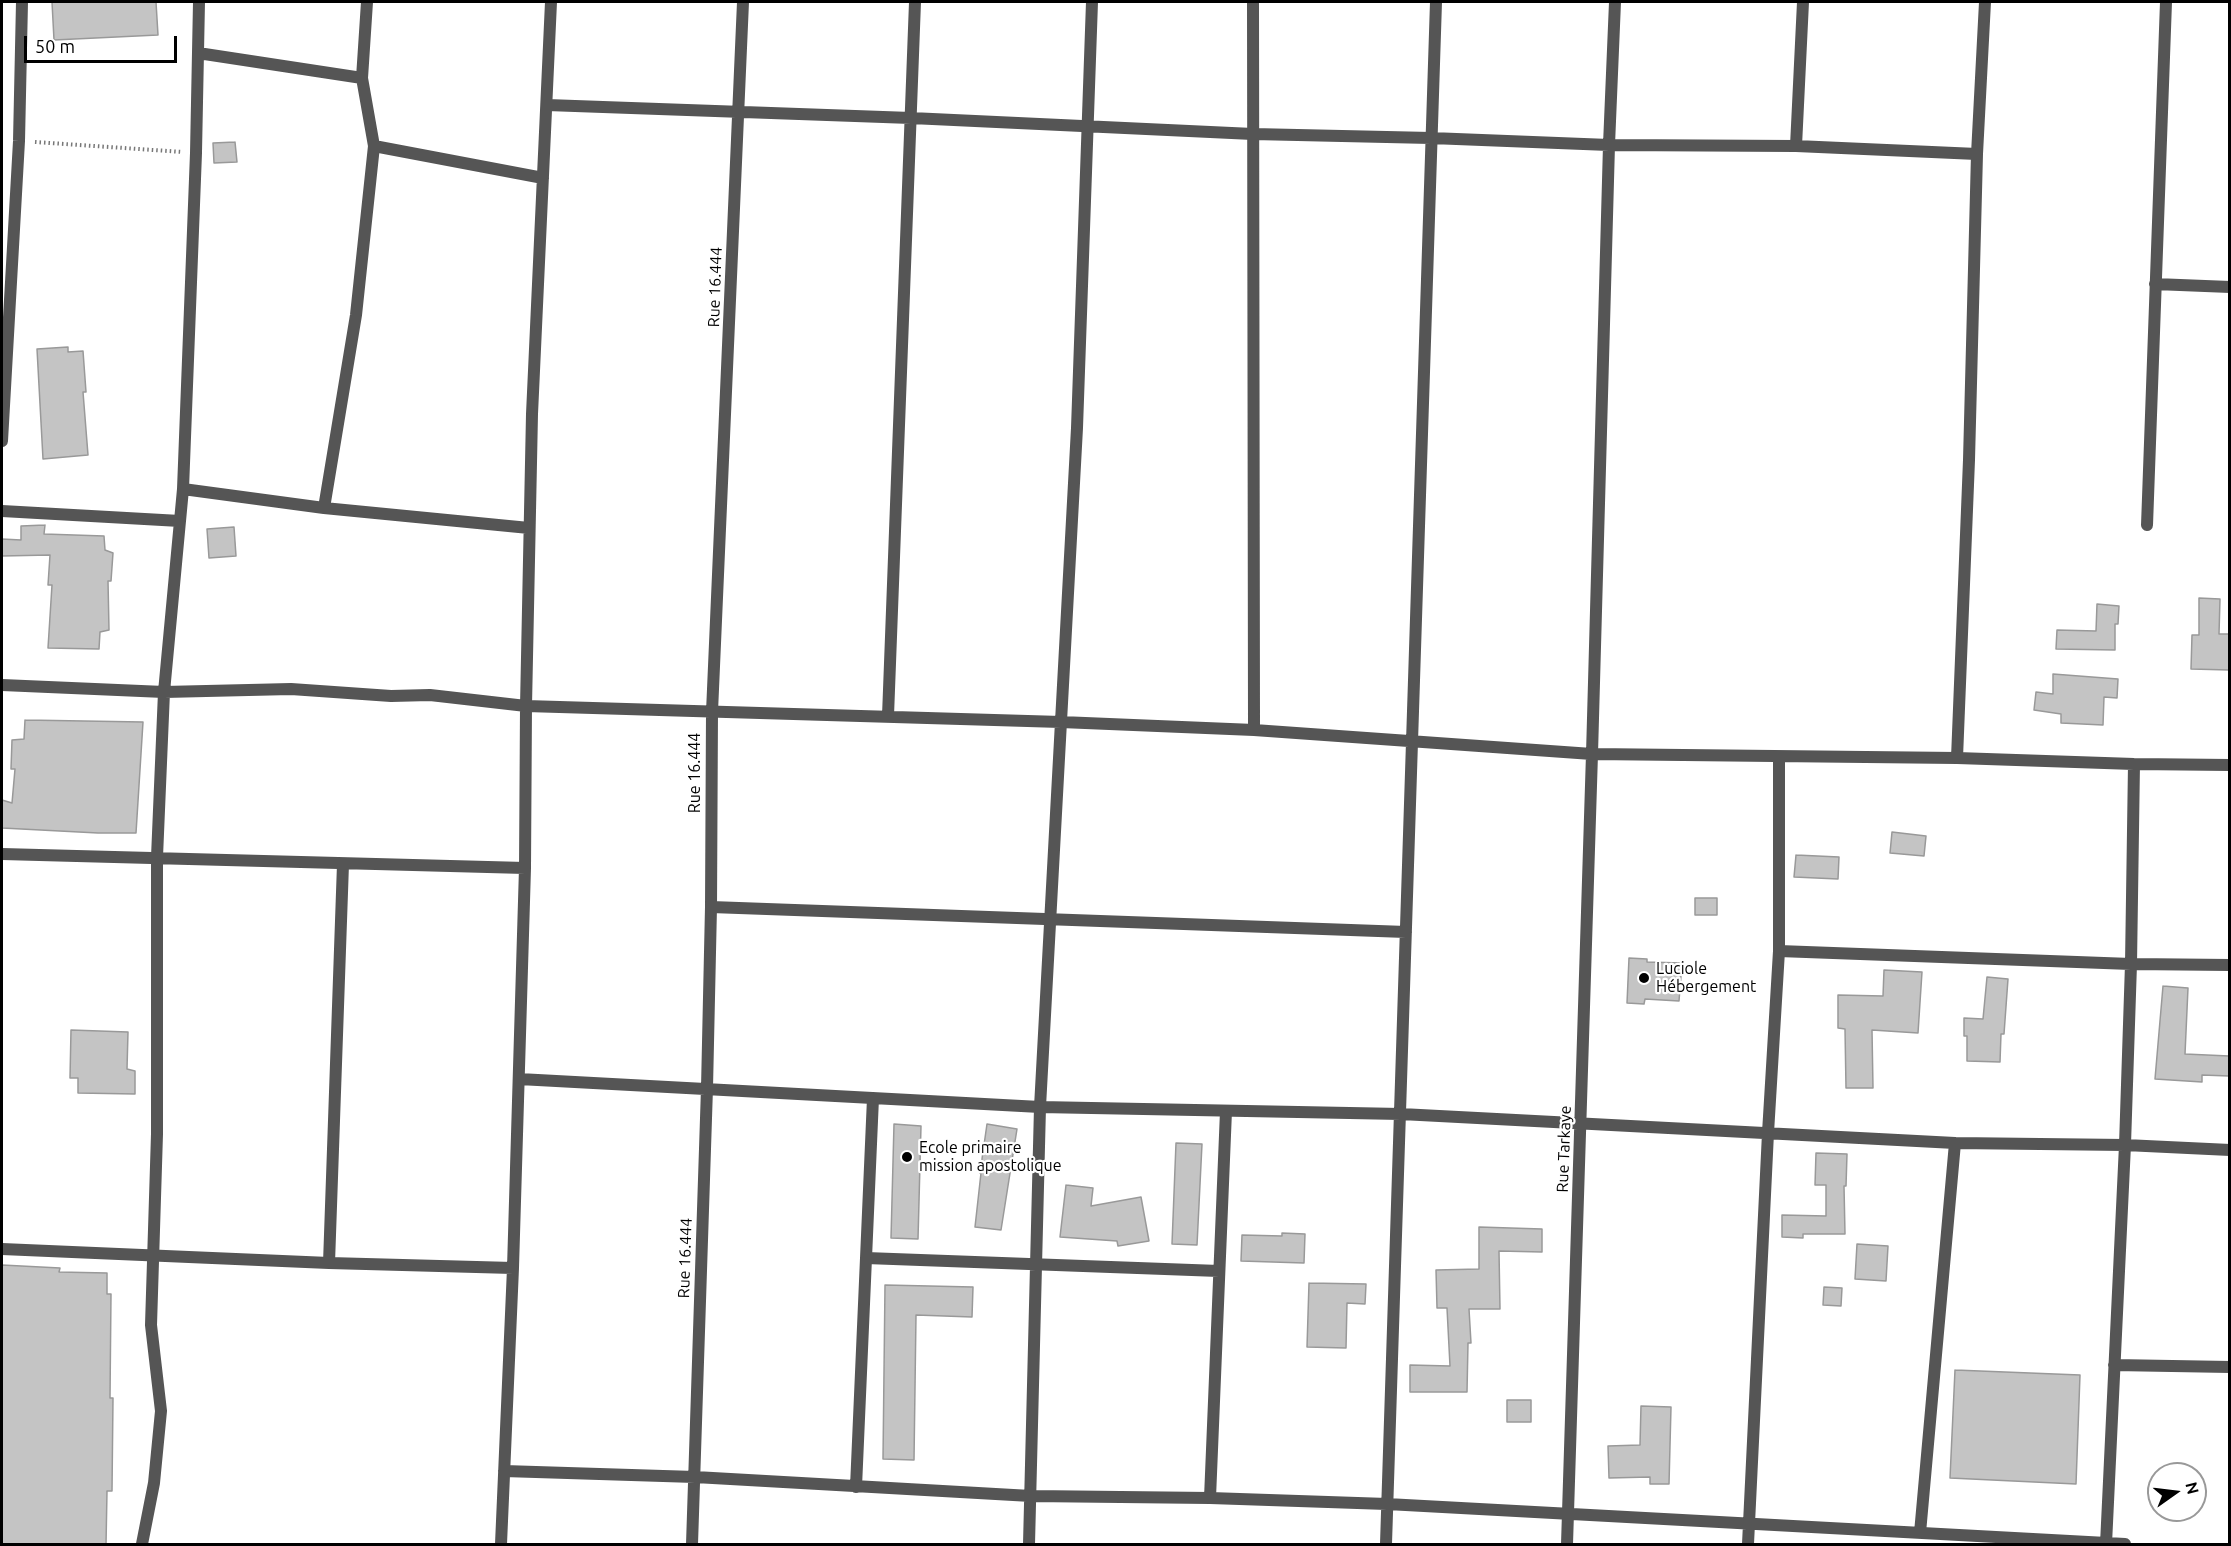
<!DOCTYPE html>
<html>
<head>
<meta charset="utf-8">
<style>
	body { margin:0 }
	#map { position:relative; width:2231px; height:1546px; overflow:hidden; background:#fff; font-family:Ubuntu,sans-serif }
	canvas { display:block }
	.frame { position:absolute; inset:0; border:3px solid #000; pointer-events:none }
	.north { position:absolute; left:2147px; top:1462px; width:60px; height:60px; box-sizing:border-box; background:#fff; border:2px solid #999; border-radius:50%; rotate:76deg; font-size:16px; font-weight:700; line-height:24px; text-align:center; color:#000 }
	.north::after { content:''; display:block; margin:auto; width:21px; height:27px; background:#000; clip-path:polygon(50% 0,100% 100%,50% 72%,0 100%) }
	.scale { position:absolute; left:24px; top:36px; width:153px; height:27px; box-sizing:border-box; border:3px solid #000; border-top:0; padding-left:8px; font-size:18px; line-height:21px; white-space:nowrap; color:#000; -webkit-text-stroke:4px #fff; paint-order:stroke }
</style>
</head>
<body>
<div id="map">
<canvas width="2231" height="1546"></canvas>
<div class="frame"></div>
<div class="north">N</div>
<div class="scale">50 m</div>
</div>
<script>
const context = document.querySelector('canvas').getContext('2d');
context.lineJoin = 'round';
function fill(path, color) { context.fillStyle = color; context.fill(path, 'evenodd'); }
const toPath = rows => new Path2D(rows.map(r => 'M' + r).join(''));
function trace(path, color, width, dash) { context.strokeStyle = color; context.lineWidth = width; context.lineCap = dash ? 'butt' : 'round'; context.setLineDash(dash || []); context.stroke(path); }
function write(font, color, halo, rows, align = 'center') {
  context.font = font + ' Ubuntu,sans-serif'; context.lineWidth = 4.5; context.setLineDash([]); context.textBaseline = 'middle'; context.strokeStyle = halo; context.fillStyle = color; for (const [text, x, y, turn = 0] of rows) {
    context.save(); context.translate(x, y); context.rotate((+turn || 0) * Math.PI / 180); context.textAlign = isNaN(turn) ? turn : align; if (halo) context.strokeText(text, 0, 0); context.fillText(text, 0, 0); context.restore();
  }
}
const building = toPath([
	[52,2,156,2,158,35,54,40,52,2],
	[235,142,237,162,214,163,213,143,235,142],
	[68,347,68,352,83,351,86,392,83,392,88,455,43,459,37,349,68,347],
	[45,525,44,534,104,536,105,550,113,553,111,581,108,581,109,630,100,632,99,649,48,648,52,585,48,585,50,555,2,556,2,539,21,540,21,526,45,525],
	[234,527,236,556,209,558,207,529,234,527],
	[2199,598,2220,599,2219,634,2229,634,2229,670,2191,669,2192,635,2199,635,2199,598],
	[2097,604,2119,606,2118,624,2115,624,2115,650,2056,649,2057,630,2096,631,2097,604],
	[2053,674,2118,679,2117,698,2104,697,2103,725,2061,723,2061,714,2034,710,2036,692,2053,694,2053,674],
	[25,720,143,722,136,833,98,833,2,828,2,800,12,803,15,769,11,769,12,740,24,739,25,720],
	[1892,832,1926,836,1924,856,1890,853,1892,832],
	[1796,855,1839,857,1838,879,1794,877,1796,855],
	[1695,898,1717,898,1717,915,1695,915,1695,898],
	[1629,958,1647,959,1647,962,1682,963,1679,1001,1645,999,1644,1004,1627,1003,1629,958],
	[1884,970,1922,972,1918,1033,1872,1030,1873,1088,1846,1088,1845,1029,1838,1028,1838,995,1883,996,1884,970],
	[1987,977,2008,979,2004,1034,2001,1034,2000,1062,1967,1061,1967,1036,1964,1036,1964,1018,1983,1019,1987,977],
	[2163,986,2188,988,2185,1054,2229,1056,2229,1076,2202,1075,2202,1082,2155,1079,2163,986],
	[71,1030,128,1032,127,1069,135,1071,135,1094,78,1093,78,1078,70,1078,71,1030],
	[894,1124,921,1126,918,1239,891,1238,894,1124],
	[987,1124,1017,1129,1001,1230,975,1227,981,1173,980,1173,987,1124],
	[1176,1143,1202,1144,1197,1245,1172,1244,1176,1143],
	[1816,1153,1847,1154,1846,1186,1844,1186,1845,1234,1803,1234,1803,1238,1782,1237,1782,1215,1826,1216,1826,1185,1815,1185,1816,1153],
	[1066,1185,1093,1188,1091,1206,1141,1197,1149,1241,1118,1246,1117,1241,1060,1237,1066,1185],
	[1479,1227,1542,1229,1542,1252,1499,1251,1500,1309,1469,1309,1471,1343,1468,1343,1467,1392,1410,1392,1410,1365,1450,1366,1447,1308,1437,1308,1436,1270,1479,1269,1479,1227],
	[1282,1233,1305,1234,1304,1263,1241,1261,1242,1235,1282,1236,1282,1233],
	[1857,1244,1888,1246,1886,1281,1855,1279,1857,1244],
	[2,1265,60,1268,59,1272,107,1273,107,1294,111,1294,110,1398,113,1398,112,1491,107,1491,106,1545,2,1545,2,1265],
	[1309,1283,1366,1284,1365,1304,1347,1303,1346,1348,1307,1347,1309,1283],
	[885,1285,973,1287,972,1317,916,1315,914,1460,883,1459,885,1285],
	[1824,1287,1842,1288,1841,1306,1823,1305,1824,1287],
	[1955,1370,2080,1375,2076,1484,1950,1478,1955,1370],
	[1507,1400,1531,1400,1531,1422,1507,1422,1507,1400],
	[1641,1406,1671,1407,1669,1484,1650,1484,1650,1477,1609,1478,1608,1446,1640,1445,1641,1406]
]);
const path = toPath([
	[35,142,183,152]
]);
const street = toPath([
	[1253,2,1254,730],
	[1803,2,1796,146,1977,154],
	[198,53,362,78],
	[547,105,911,118,1253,134,1431,138,1609,145,1796,146],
	[374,146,543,178],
	[2155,284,2230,287],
	[2,441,19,141,22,2],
	[183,489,324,508,529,528],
	[324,508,356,315,374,146,362,78,367,2],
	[2,511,180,521],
	[2147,525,2166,2],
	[2,685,164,692,291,689,391,696,430,695,526,706,1061,722,1254,730,1592,754,1957,758,2134,764,2230,765],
	[888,716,915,2],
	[1957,758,1969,460,1977,154,1985,2],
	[2,854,525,868],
	[711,907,1406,932],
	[1779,951,2131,964,2230,965],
	[519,1079,1040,1107,1401,1114,1955,1143,2125,1145,2230,1150],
	[2,1249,329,1263,513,1268],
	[866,1258,1219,1271],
	[329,1263,343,864],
	[2114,1365,2230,1367],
	[504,1471,695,1477,1031,1496,1210,1498,1387,1504,2125,1544],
	[856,1487,873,1098],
	[1210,1498,1226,1111],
	[1920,1533,1955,1143],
	[142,1544,154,1483,161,1411,151,1325,157,1134,157,857,164,692,183,489,196,153,199,2],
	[501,1544,513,1268,525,868,526,706,532,414,551,2],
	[692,1544,707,1088,711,907,712,712,743,2],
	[1029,1544,1040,1107,1077,428,1092,2],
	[1386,1544,1436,2],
	[1567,1544,1592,754,1609,145,1615,2],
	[1748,1544,1768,1133,1779,951,1779,757],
	[2106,1544,2125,1145,2131,964,2134,764]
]);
const markers = [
	[1644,978,6,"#000"],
	[907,1157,6,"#000"]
];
const streetNames = [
	["Rue 16.444",715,287,-88],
	["Rue 16.444",695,773,-90],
	["Rue Tarkaye",1564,1149,-88],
	["Rue 16.444",685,1258,-88]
];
const poiNames = [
	["Luciole",1656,969],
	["Hébergement",1656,987],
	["Ecole primaire",919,1148],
	["mission apostolique",919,1166]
];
fill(building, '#c4c4c4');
trace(building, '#999', 1.5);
trace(path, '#777', 4, [1.5, 3]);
trace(street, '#555', 12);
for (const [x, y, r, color] of markers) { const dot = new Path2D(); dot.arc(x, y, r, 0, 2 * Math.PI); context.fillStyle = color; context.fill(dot); trace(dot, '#fff', 2); }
write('16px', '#000', '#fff', streetNames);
write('16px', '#000', '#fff', poiNames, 'left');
</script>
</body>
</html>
